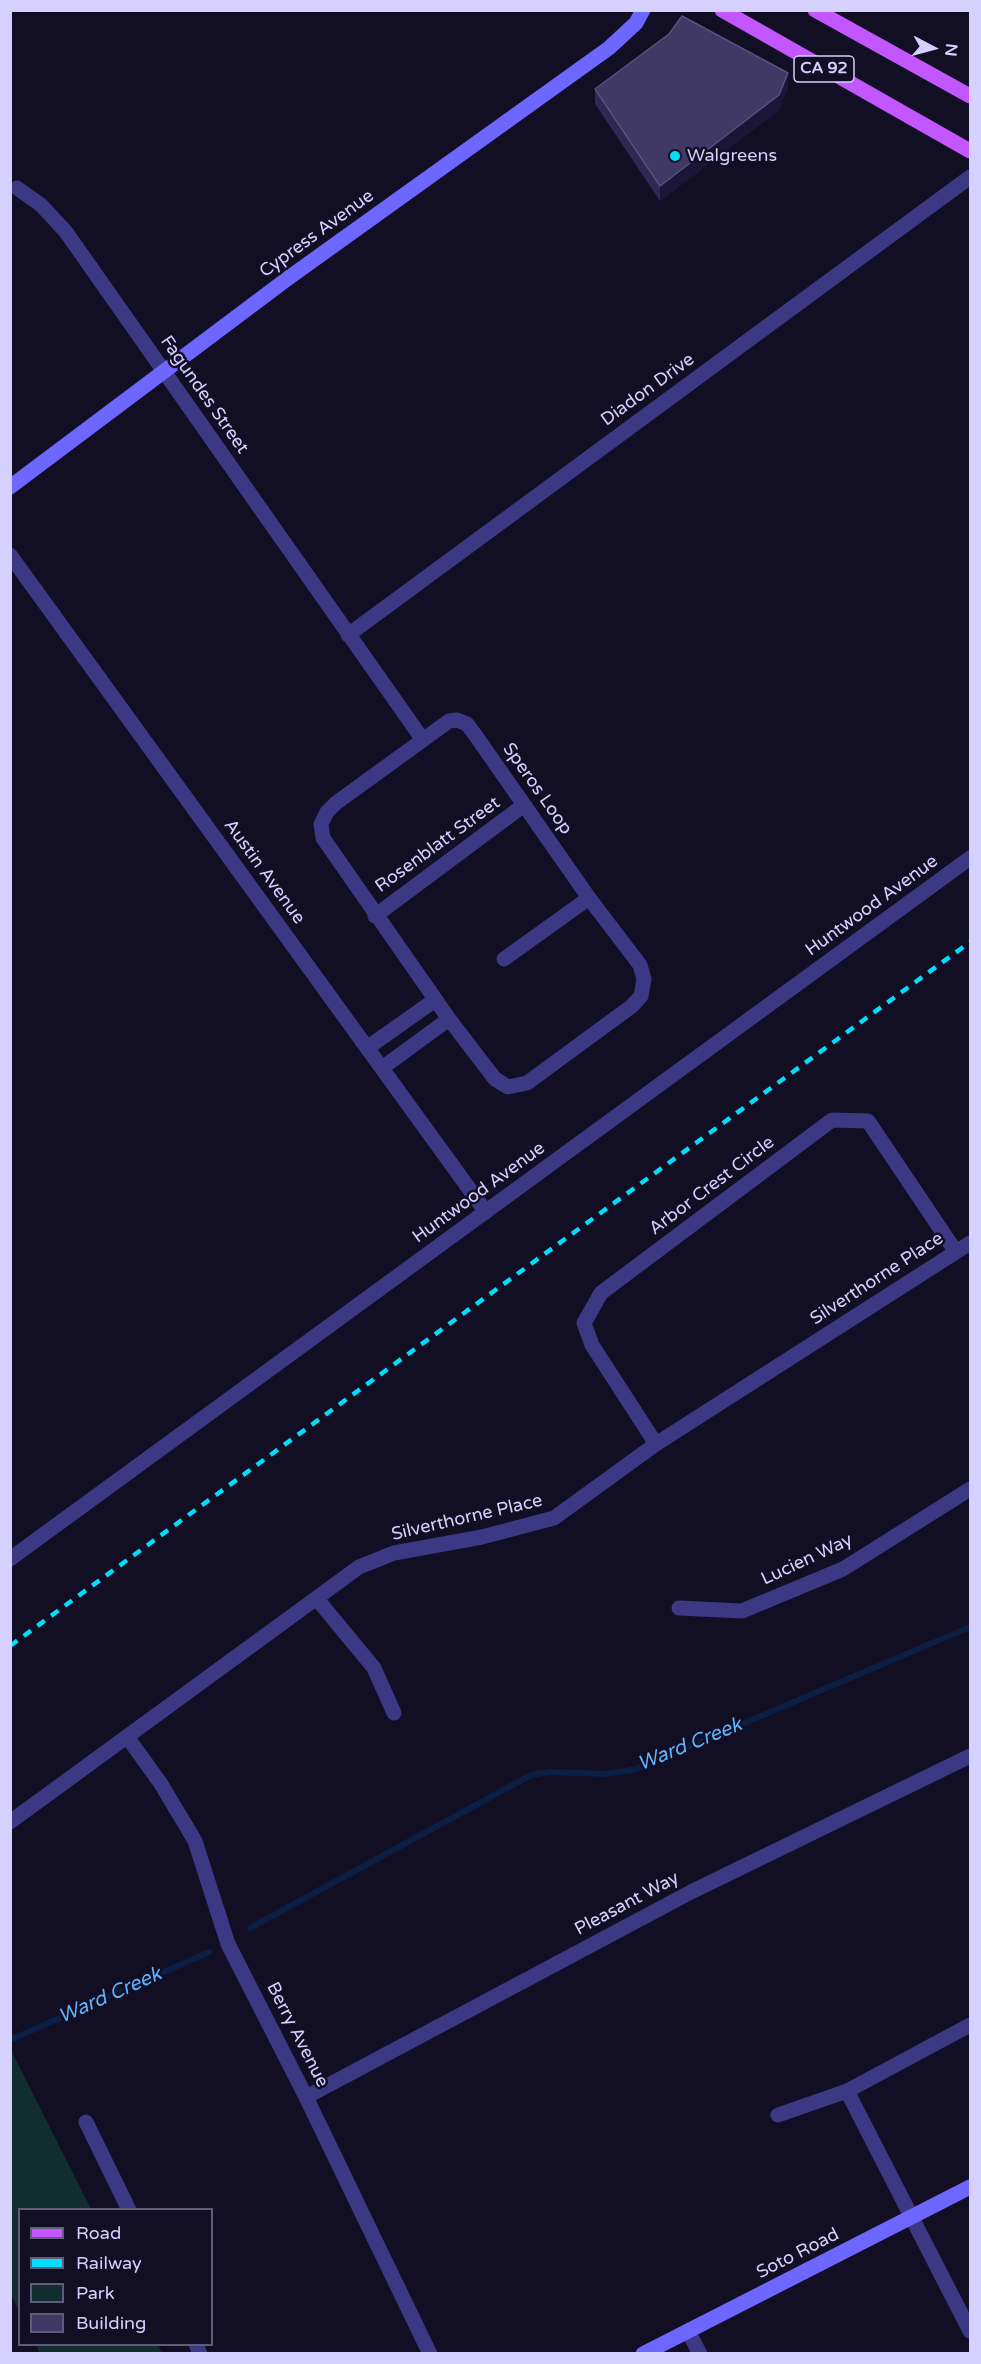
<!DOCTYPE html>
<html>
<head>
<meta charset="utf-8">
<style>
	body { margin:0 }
	#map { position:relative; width:981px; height:2364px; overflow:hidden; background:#120e23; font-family:"Varela Round",sans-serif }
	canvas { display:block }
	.frame { position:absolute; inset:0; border:12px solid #d6d0ff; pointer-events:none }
	.legend { position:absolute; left:18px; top:2208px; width:195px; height:138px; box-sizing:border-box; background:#120e23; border:2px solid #605c7b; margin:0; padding:8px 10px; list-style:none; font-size:18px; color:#d6d0ff }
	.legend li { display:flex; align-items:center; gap:12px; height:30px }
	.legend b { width:30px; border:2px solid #605c7b }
	.north { position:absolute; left:903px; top:18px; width:60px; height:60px; -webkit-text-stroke:4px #120e23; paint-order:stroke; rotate:96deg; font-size:16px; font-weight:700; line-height:24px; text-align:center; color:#d6d0ff }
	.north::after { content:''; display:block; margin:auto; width:21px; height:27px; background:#d6d0ff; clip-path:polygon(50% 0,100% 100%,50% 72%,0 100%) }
</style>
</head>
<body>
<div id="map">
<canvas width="981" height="2364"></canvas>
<div class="frame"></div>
<ul class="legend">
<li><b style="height:8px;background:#c357ff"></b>Road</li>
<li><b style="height:8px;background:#00defb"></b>Railway</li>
<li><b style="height:16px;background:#112d2d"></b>Park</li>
<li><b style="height:16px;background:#413965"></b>Building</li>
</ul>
<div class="north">N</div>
</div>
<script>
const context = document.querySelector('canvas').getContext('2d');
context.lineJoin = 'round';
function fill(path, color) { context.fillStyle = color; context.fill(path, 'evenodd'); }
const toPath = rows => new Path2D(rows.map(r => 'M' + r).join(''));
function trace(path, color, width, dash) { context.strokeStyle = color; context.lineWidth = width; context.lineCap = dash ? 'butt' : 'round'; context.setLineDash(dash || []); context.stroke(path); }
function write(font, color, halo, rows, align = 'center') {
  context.font = font + ' "Varela Round",sans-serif'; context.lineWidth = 5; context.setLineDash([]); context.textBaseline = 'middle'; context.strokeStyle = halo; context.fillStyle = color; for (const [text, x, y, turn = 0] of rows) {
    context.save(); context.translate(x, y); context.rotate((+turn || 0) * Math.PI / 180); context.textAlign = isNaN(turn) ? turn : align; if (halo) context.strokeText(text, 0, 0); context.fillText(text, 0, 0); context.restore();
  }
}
const green = toPath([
	[10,2048,91,2209,20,2210,19,2311,10,2292],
	[36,2345,158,2345,162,2353,40,2353]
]);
const stream = toPath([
	[250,1928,531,1775,548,1772,607,1774,636,1769,970,1627],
	[10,2040,209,1952]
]);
const street = toPath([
	[17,188,41,205,66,232,423,740],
	[10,555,486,1212],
	[348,635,970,177],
	[457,720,467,724,476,736,589,898,640,965,644,979,641,996,632,1006,527,1083,508,1087,495,1079,449,1019,323,838,321,824,327,812,336,803,438,729,449,721,457,720],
	[375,916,524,805],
	[504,959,589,898],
	[367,1048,435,1000],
	[382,1068,449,1019],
	[656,1444,592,1345,584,1323,601,1293,832,1120,868,1121,956,1252],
	[10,1559,970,858],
	[317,1599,374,1668,394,1713],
	[679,1608,742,1611,843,1569,970,1489],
	[128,1738,161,1784,195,1841,228,1944,306,2097,430,2354],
	[10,1822,359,1567,394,1553,482,1537,554,1518,656,1444,970,1243],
	[847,2091,970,2331],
	[306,2097,691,1892,970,1756],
	[778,2115,847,2091,970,2025],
	[86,2122,129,2210],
	[688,2331,700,2354],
	[196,2344,200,2354]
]);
const secondary = toPath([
	[10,487,287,279,609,48,636,23,643,10],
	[643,2354,970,2187]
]);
const primary = toPath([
	[722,10,970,151],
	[815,10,970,96]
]);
const rail = toPath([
	[10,1646,970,942]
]);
const wall = toPath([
	[788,88,779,110,660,201,595,104,595,89]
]);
const shadedWall = toPath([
	[788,73,788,88,779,110,660,201,660,186]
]);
const building = toPath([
	[682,16,788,73,779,95,660,186,595,89,669,34,682,16]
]);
const markers = [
	[675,156,6,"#00defb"]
];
const shields = [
	[824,69,60]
];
const shieldNames = [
	["CA 92",824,69]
];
const poiNames = [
	["Walgreens",687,156]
];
const streetNames = [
	["Cypress Avenue",317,234,-36],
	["Diadon Drive",648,390,-36],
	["Fagundes Street",204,395,55],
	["Speros Loop",537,789,55],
	["Rosenblatt Street",438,845,-36],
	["Austin Avenue",264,872,54],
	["Huntwood Avenue",872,906,-36],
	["Arbor Crest Circle",712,1186,-37],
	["Huntwood Avenue",479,1193,-36],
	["Silverthorne Place",877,1279,-33],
	["Silverthorne Place",467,1518,-13],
	["Lucien Way",807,1560,-25],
	["Pleasant Way",627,1904,-28],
	["Berry Avenue",297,2035,63],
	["Soto Road",798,2254,-27]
];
const waterNames = [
	["Ward Creek",690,1745,-22],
	["Ward Creek",110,1996,-24]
];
fill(green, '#112d2d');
trace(stream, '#0b1f45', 6);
trace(street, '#3c3883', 15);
trace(secondary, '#6e67ff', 15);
trace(primary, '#c357ff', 15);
trace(rail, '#00defb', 4.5, [9, 8]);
fill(wall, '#302752');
fill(shadedWall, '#1c1537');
fill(building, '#413965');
trace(building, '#59517d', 1.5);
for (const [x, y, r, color] of markers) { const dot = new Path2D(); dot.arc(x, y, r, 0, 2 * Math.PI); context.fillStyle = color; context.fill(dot); trace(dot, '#120e23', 2); }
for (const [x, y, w] of shields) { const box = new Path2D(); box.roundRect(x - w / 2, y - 13, w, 26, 4.5); context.fillStyle = '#120e23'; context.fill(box); trace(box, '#d6d0ff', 1.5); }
write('bold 16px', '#d6d0ff', null, shieldNames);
write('18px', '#d6d0ff', '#120e23', poiNames, 'left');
write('18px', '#d6d0ff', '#120e23', streetNames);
write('italic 20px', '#5eb2ff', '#120e23', waterNames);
</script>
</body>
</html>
